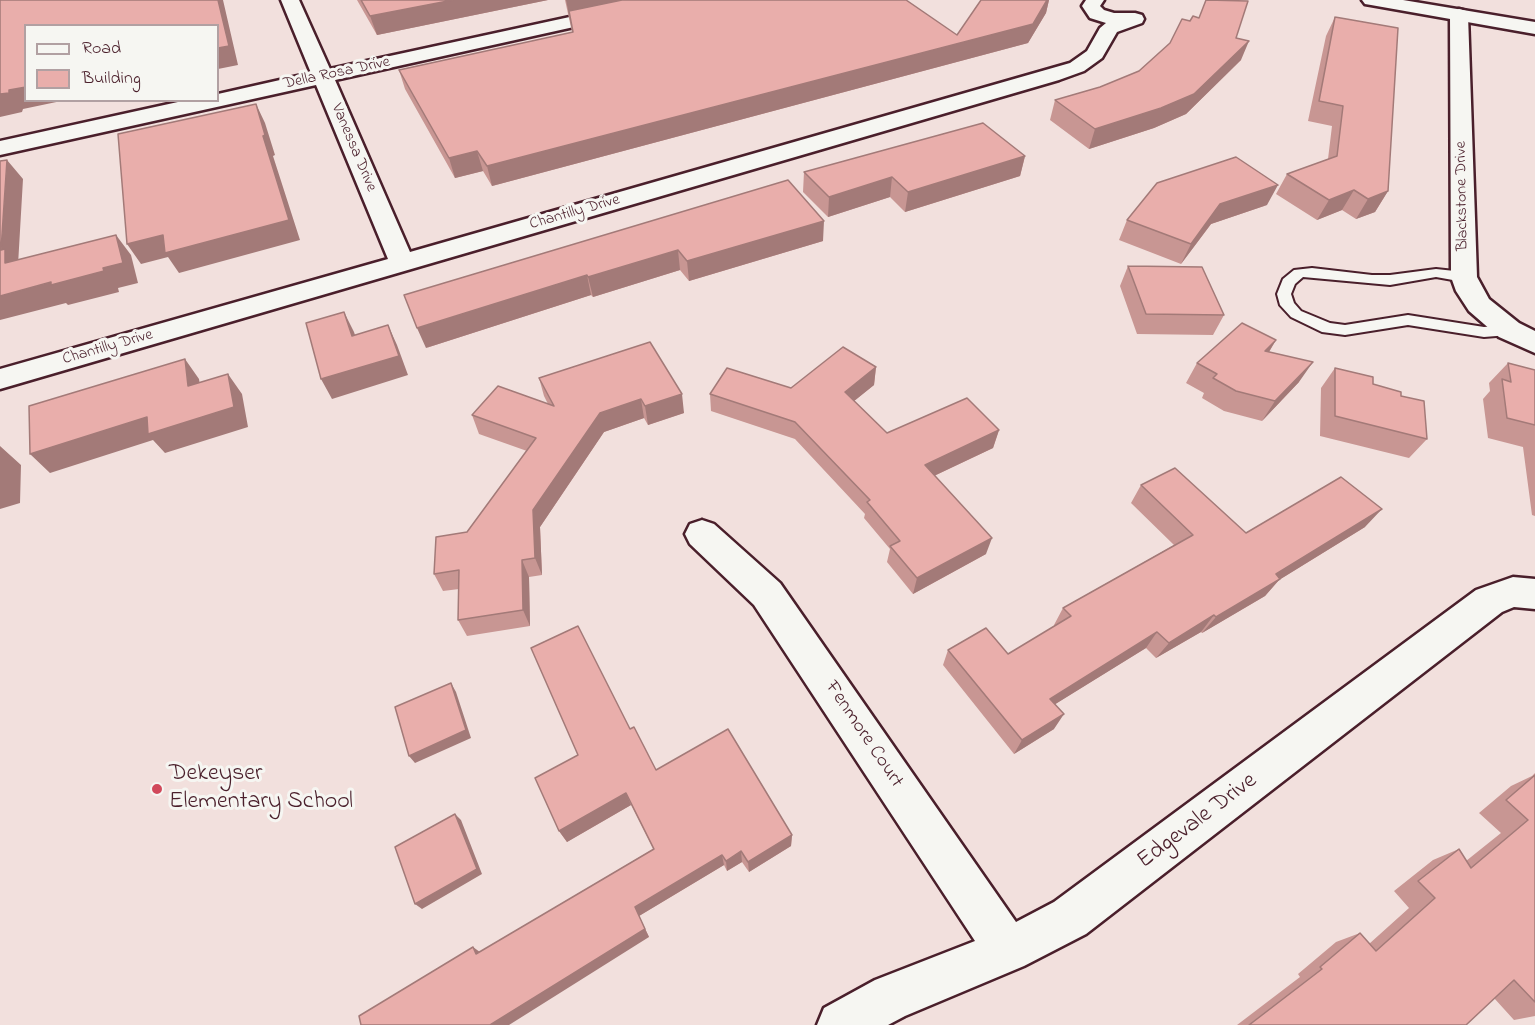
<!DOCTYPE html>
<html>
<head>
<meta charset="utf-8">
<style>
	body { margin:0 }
	#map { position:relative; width:1535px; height:1025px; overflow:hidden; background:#f2e0dd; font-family:"Indie Flower",sans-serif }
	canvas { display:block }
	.legend { position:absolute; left:24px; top:24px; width:195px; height:78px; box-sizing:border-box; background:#f6f6f2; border:2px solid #b1a0a2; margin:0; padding:8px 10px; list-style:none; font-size:18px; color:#4a1f2b }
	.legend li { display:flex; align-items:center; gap:12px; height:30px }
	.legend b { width:30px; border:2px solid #b1a0a2 }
</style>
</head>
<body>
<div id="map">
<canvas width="1535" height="1025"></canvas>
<ul class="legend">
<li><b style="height:8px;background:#f6f6f2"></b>Road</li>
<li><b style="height:16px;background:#e9aeab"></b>Building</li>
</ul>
</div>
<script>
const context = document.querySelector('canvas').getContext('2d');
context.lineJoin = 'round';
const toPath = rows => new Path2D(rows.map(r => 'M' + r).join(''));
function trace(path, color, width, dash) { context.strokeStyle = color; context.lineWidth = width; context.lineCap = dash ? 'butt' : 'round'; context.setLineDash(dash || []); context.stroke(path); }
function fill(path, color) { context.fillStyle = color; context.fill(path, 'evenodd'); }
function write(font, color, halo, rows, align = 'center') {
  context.font = font + ' "Indie Flower",sans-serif'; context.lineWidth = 6; context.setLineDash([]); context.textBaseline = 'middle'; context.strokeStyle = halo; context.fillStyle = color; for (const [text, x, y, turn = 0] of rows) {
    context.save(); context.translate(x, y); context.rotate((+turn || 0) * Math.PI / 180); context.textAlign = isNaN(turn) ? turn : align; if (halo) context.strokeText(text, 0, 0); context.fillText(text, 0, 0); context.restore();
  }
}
const lane = toPath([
	[1312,268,1372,275,1390,275,1436,269,1464,272,1471,277,1464,282,1436,277,1390,285,1303,277,1295,284,1291,294,1294,303,1301,311,1330,323,1345,325,1408,315,1484,327,1509,325,1517,330,1509,335,1484,337,1408,325,1345,335,1322,332,1291,317,1280,305,1277,294,1283,279,1294,270,1312,268]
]);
const street = toPath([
	[281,0,299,0,330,69,648,0,682,0,679,4,673,5,335,80,410,252,1070,63,1087,51,1100,28,1106,23,1090,18,1082,6,1086,0,1104,0,1100,6,1104,10,1114,13,1135,13,1142,15,1144,19,1142,23,1117,32,1102,58,1084,71,1059,80,0,389,0,369,388,259,316,85,0,155,0,141,187,100,218,100,218,94,311,73,281,0],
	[1459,9,1466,11,1468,15,1477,277,1489,299,1519,323,1535,331,1535,353,1499,337,1469,311,1456,291,1451,277,1450,15,1452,11,1459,9],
	[702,520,714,524,780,583,1016,922,1054,902,1476,590,1513,577,1535,579,1535,609,1514,607,1502,612,1086,934,1024,966,905,1016,888,1025,817,1025,824,1008,875,980,975,941,754,605,690,544,685,534,690,524,702,520]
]);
const secondary = toPath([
	[1362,0,1403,0,1535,22,1535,34,1371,5,1365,4,1362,0]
]);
const wall = toPath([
	[357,0,548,0,377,35],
	[565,0,906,0,957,35,981,0,1049,0,1046,13,1028,43,492,186,483,171,455,178,405,89,399,70,572,32],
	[1335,17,1388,191,1375,212,1356,219,1342,210,1317,220,1276,194,1287,174,1328,159,1332,126,1308,121,1326,36],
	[1236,38,1241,60,1186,114,1154,128,1089,149,1050,120,1055,100,1100,87],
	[1025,156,1020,176,905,212,890,197,828,217,803,192,804,172],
	[788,180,823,241,689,281,680,270,593,297,591,295,426,348],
	[1267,205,1211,224,1181,264,1119,240,1127,220],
	[1128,266,1224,315,1213,335,1137,334,1120,286],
	[1276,340,1269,352,1299,382,1262,421,1224,411,1202,398,1204,393,1186,383,1197,363],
	[650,342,684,413,648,425,644,418,604,432,540,527,542,575,529,577,530,626,467,636,458,620,459,589,443,591,434,574,467,532,527,451,479,434,472,415,548,404,544,396,539,378],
	[1508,363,1535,370,1535,516,1532,515,1523,447,1488,438,1483,399,1490,391,1489,383],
	[876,367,874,385,854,401,887,433,999,430,993,448,934,476,986,554,913,594,887,562,890,549,864,518,865,514,795,439,711,411,710,394,791,388],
	[1335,368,1401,396,1427,439,1409,458,1320,436,1321,388],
	[1141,485,1246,533,1365,527,1279,580,1265,596,1202,633,1201,632,1156,658,1146,648,1055,704,1054,729,1014,754,943,665,948,650,1008,654,1055,626,1054,625,1063,608,1174,545,1131,503],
	[630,729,656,770,792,835,791,846,749,872,742,862,727,871,724,865,639,916,649,937,480,952,653,849,631,805,567,842,559,831],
	[1535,773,1535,1016,1514,1020,1494,998,1466,1025,1237,1025,1300,977,1298,974,1336,942,1360,933,1369,944,1409,908,1394,891,1433,860,1459,849,1466,861,1501,833,1479,813,1511,786,1532,776]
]);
const shadedWall = toPath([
	[218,0,223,0,238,65,218,69],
	[453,0,548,0,377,35,370,16],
	[566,0,637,0,569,15],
	[1047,0,1049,0,1046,13,1028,43,492,186,487,166,1033,24],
	[1249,41,1241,60,1186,114,1154,128,1089,149,1095,129],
	[26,87,26,100,66,100,23,109,22,112,0,117,0,94,9,90],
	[256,104,265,123,275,155,273,156,300,240,179,273,168,257,141,264,127,244,263,136],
	[477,151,483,171,455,178,449,158],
	[1025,156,1020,176,905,212,908,192],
	[7,160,23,179,18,265,5,263,1,250],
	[892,177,890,197,828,217,829,197],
	[1278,185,1267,205,1211,224,1181,264,1191,244,1220,204],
	[1354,190,1342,210,1317,220,1329,200],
	[1388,191,1375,212,1356,219,1368,199],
	[824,221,823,241,689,281,687,261],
	[116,235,131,255,138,283,118,288,119,292,68,305,66,303,0,320,0,296,103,268],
	[678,250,680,270,593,297,588,277],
	[587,275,591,295,426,348,417,328],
	[344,312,354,332,362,356,352,336],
	[388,325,397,345,408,375,332,399,321,379],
	[1276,340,1264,360,1265,351],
	[185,359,199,379,203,406,188,386],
	[1313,362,1299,382,1262,421,1275,401],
	[876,367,874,385,843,410,845,392],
	[228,374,242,394,248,427,165,453,153,440,50,473,30,454],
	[682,394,684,413,648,425,645,406],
	[641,399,644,418,604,432,540,527,542,575,535,558,533,510,600,413],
	[999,430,993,448,921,482,925,465],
	[0,446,21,465,20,503,0,509],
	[1382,509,1365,527,1279,580,1265,596,1202,633,1216,617,1276,574],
	[992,538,986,554,913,594,917,578],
	[522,560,529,577,530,626,523,610],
	[1214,615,1201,632,1156,658,1169,643],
	[1157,632,1146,648,1041,713,1050,699],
	[451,683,456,692,471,738,415,763,409,756],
	[1064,714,1054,729,1014,754,1022,740],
	[626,793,631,805,567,842,559,831],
	[455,814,461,820,482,874,422,909,415,904],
	[792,835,791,846,749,872,748,862],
	[741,851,742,862,727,871,726,861],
	[722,855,724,865,639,916,649,937,509,1025,490,1025,635,907],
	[473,947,484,955,476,954]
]);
const building = toPath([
	[0,0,218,0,229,46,218,48,218,26,26,26,26,87,9,90,9,93,0,94,0,0],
	[361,0,453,0,370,16,361,0],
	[622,0,906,0,957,35,981,0,1047,0,1033,24,487,166,477,151,449,158,399,70,573,32,569,11,622,0],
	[1206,0,1248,1,1236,38,1249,41,1194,94,1161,108,1095,129,1055,100,1100,87,1139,71,1170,43,1182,19,1190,21,1193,16,1199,18,1206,0],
	[1335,17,1398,28,1388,191,1368,199,1354,190,1329,200,1287,174,1337,156,1343,106,1319,101,1335,17],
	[256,104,265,135,263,136,289,220,165,253,163,235,127,244,118,134,256,104],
	[983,123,1025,156,908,192,892,177,829,197,804,172,983,123],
	[1236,157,1278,185,1220,204,1191,244,1127,220,1157,183,1236,157],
	[7,160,1,250,5,249,5,263,116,235,123,263,103,268,104,271,51,285,51,282,0,296,0,161,7,160],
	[788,180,824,221,687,261,678,250,588,277,587,275,417,328,404,295,788,180],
	[1128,266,1202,267,1224,315,1146,314,1128,266],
	[344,312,352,336,388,325,399,356,321,379,306,323,344,312],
	[1242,323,1276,340,1265,351,1313,362,1275,401,1236,391,1213,378,1217,374,1197,363,1242,323],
	[650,342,682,394,645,406,641,399,600,413,533,510,535,558,522,560,523,610,458,620,459,570,434,574,436,537,467,532,536,438,472,415,498,386,554,406,539,378,650,342],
	[843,347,876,367,845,392,887,433,967,398,999,430,925,465,992,538,917,578,890,546,900,541,867,502,870,500,795,422,710,394,727,368,791,388,843,347],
	[185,359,188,386,228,374,234,407,148,434,147,417,30,454,29,406,185,359],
	[1508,363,1535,370,1535,425,1507,418,1502,379,1511,382,1508,363],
	[1335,368,1373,377,1373,384,1401,392,1401,396,1424,401,1427,439,1335,416,1335,368],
	[1175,468,1246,533,1341,477,1382,509,1276,574,1280,579,1216,617,1214,615,1169,643,1157,632,1050,699,1064,714,1022,740,948,650,986,628,1008,654,1071,616,1063,608,1193,535,1141,485,1175,468],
	[578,626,630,729,634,727,656,770,728,729,792,835,748,862,741,851,726,861,722,855,635,907,645,929,490,1025,361,1025,359,1016,473,947,476,954,654,849,626,793,559,831,535,778,578,755,531,648,578,626],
	[451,683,466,730,409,756,395,707,451,683],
	[1535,775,1535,1002,1514,980,1466,1025,1249,1025,1322,969,1320,967,1360,933,1376,951,1435,898,1418,881,1459,849,1471,868,1528,820,1506,800,1535,775],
	[455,814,477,869,415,904,395,847,455,814]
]);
const markers = [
	[157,789,6,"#d1495b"]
];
const farStreetnames = [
	["Della Rosa Drive",337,74,-12],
	["Vanessa Drive",353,148,67],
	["Blackstone Drive",1463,196,-91],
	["Chantilly Drive",575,213,-16],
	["Chantilly Drive",108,348,-16]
];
const streetNames = [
	["Fenmore Court",863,735,56]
];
const nearPoinames = [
	["Dekeyser",169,775],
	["Elementary School",169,803]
];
const nearStreetnames = [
	["Edgevale Drive",1198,822,-37]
];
trace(lane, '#4a1f2b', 4);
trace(street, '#4a1f2b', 5);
trace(secondary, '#4a1f2b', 5);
fill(lane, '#f6f6f2');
fill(street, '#f6f6f2');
fill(secondary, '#f6f6f2');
fill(wall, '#c89693');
fill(shadedWall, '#a37a78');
fill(building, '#e9aeab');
trace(building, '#a37a78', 1.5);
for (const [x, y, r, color] of markers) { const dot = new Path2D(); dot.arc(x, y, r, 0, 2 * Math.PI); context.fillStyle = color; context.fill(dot); trace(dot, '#f6f6f2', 2); }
write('16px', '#4a1f2b', '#f6f6f2', farStreetnames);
write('20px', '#4a1f2b', '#f6f6f2', streetNames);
write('24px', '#4a1f2b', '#f6f6f2', nearPoinames, 'left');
write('24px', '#4a1f2b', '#f6f6f2', nearStreetnames);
</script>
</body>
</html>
